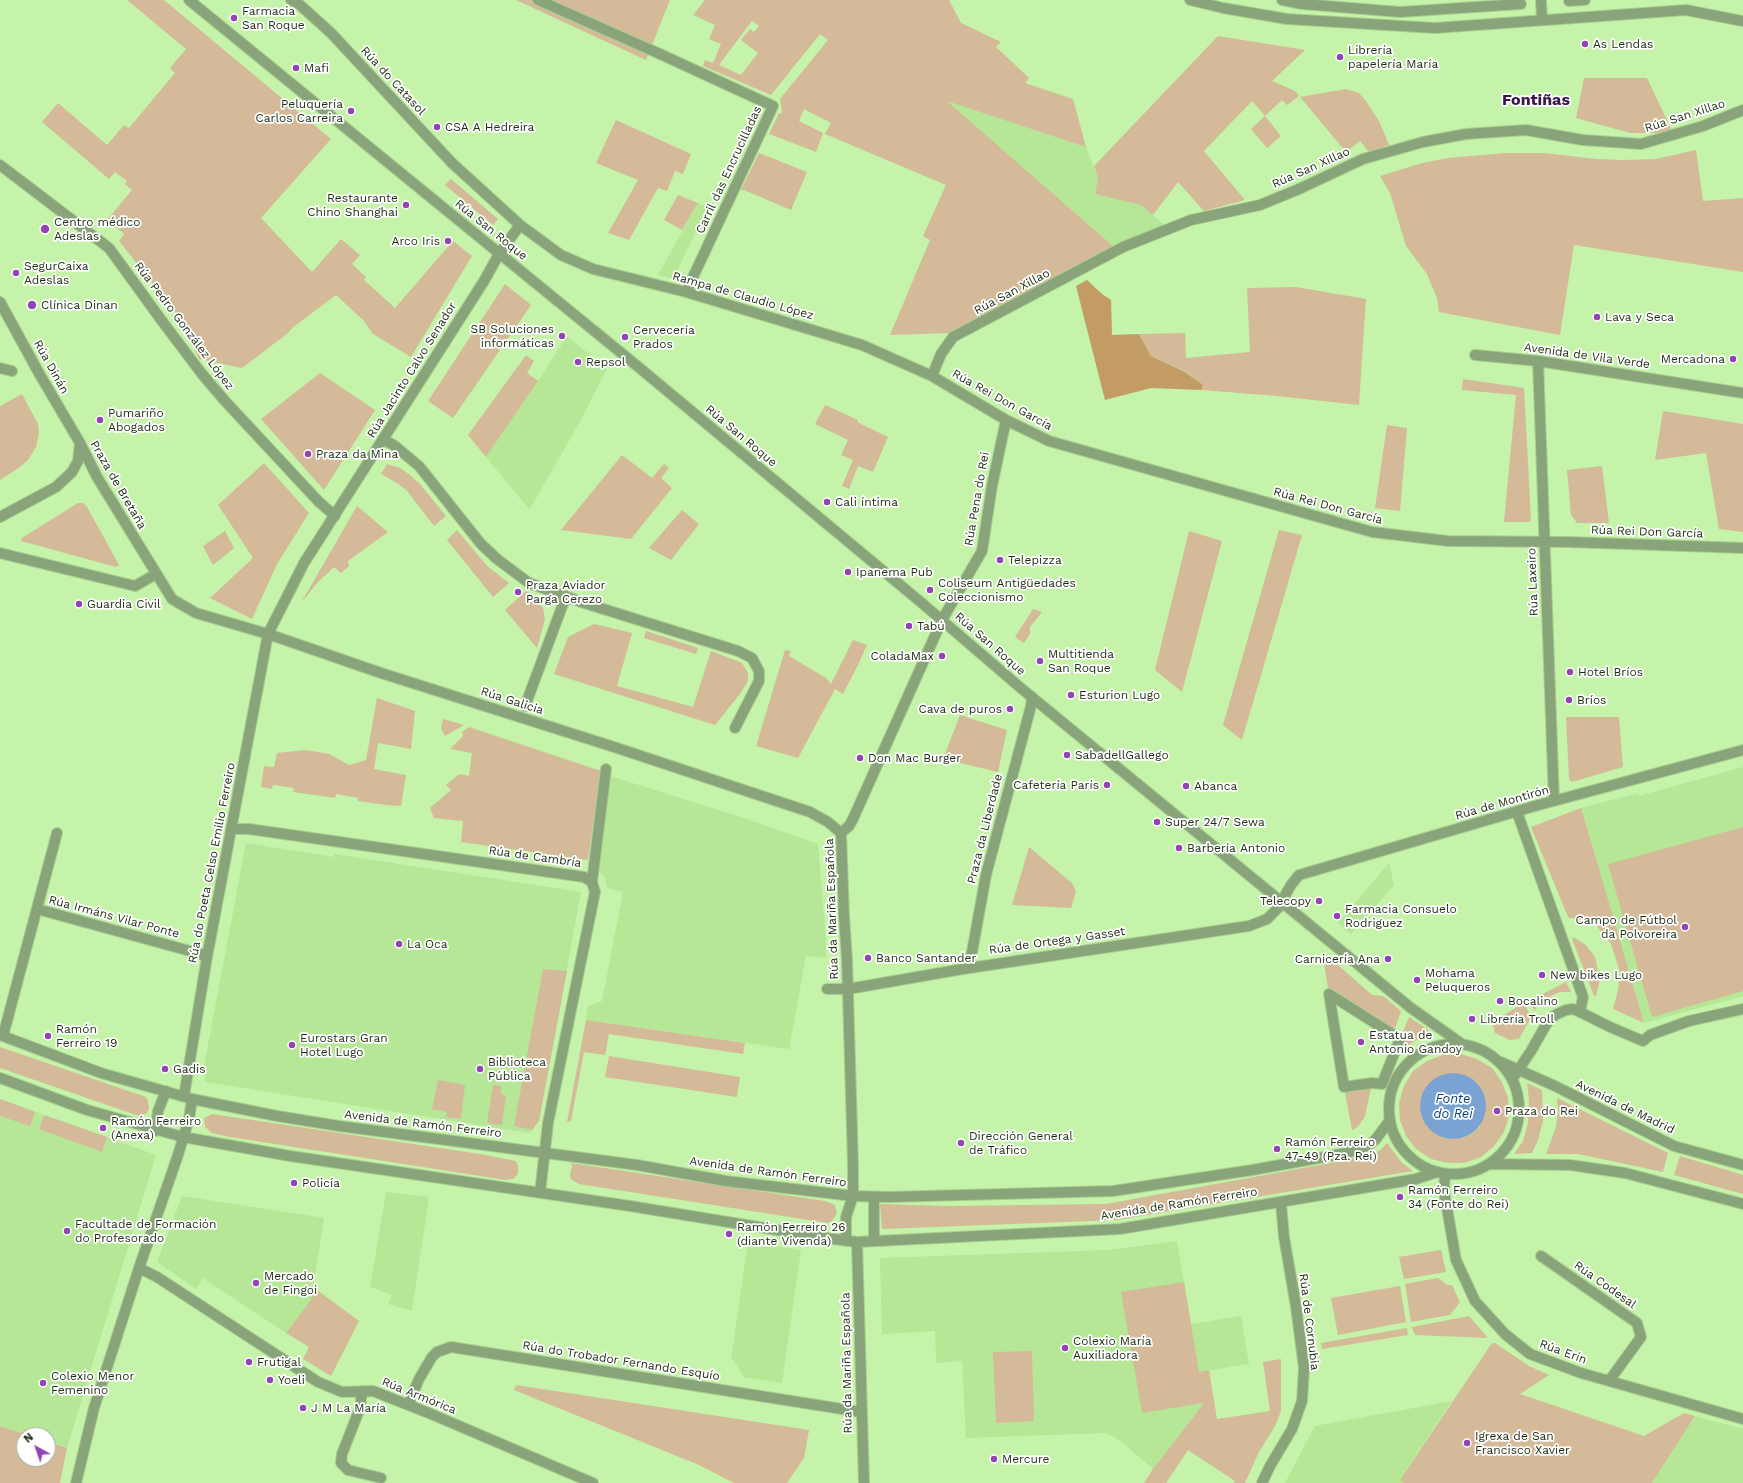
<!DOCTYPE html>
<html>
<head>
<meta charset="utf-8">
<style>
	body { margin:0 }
	#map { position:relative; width:1743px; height:1483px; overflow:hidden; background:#c4f3a9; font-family:"Work Sans",sans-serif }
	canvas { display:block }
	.north { position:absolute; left:16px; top:1427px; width:40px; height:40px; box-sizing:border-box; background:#fff; border:1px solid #a4ab9f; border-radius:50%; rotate:320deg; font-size:11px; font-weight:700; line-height:16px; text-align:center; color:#1c2d10 }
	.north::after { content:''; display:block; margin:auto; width:14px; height:18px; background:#9344b4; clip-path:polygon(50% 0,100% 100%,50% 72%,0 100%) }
</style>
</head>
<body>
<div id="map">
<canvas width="1743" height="1483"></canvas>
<div class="north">N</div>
</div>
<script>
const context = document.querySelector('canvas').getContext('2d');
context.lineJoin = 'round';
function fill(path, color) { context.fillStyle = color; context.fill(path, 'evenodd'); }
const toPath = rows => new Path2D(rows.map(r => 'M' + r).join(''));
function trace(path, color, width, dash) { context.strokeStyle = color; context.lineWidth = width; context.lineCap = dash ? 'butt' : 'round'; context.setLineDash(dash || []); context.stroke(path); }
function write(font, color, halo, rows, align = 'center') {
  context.font = font + ' "Work Sans",sans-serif'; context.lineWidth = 3.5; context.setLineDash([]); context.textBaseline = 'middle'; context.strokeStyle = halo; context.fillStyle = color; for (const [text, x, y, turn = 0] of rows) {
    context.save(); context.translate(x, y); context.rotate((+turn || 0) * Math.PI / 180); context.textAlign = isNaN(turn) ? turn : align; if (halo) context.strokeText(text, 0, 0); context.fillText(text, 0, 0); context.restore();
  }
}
const built = toPath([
	[946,100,1084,145,1086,147,1098,178,1095,194,1141,205,1167,227,1113,246],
	[698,203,708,207,673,279,658,275],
	[567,336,607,369,582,418,534,502,529,509,486,457,538,381],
	[1743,767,1743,996,1644,1023,1581,808,1638,793,1639,796],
	[610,776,741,817,818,844,826,939,826,958,806,956,789,1049,586,1020,588,1006,602,1001,623,892,607,888,605,878,597,868],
	[246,843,334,857,334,854,581,892,539,1121,530,1133,205,1082,204,1066],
	[1389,863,1394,885,1351,934,1338,923],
	[0,1099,156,1155,67,1448,48,1442,48,1435,27,1435,0,1426],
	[386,1192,429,1197,412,1311,388,1304,392,1295,370,1287],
	[182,1196,324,1218,311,1300,286,1333,203,1278,196,1289,157,1262],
	[1177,1241,1191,1324,1241,1316,1249,1364,1199,1372,1204,1403,1153,1469,1122,1442,1107,1433,966,1438,962,1361,936,1363,935,1331,882,1334,880,1258,1108,1250],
	[748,1242,801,1250,782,1383,744,1377,733,1360,731,1360],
	[1452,1401,1400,1479,1404,1483,1285,1483,1315,1426],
	[1695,1416,1743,1429,1743,1483,1652,1483]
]);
const green = toPath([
	[127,0,164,0,331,139,261,218,312,272,341,239,360,255,352,264,366,277,364,280,395,308,453,241,472,256,411,357,373,334,364,321,336,295,292,328,288,333,242,368,199,359,178,315,119,241,124,234,107,220,132,190,125,184,127,181,115,172,109,179,42,122,58,103,107,145,124,125,129,128,175,73,170,68,186,49],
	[516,0,670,0,646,60],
	[705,0,949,0,961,23,1001,42,996,47,1029,78,1025,83,1073,99,1086,147,947,101,1113,246,950,333,890,335,930,240,923,236,946,185,825,134,831,123,804,109,799,121,823,133,816,152,769,134,779,113,782,113,780,99,828,40,820,34,771,95,703,66,705,60,713,63,721,44,709,39,715,25,693,15],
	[752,21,759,26,754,32,750,29,741,40,758,53,741,75,719,65],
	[1218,36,1305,50,1272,81,1295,91,1299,96,1287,105,1282,100,1265,116,1281,136,1267,148,1251,129,1265,116,1252,101,1204,151,1245,200,1204,211,1178,182,1153,215,1141,205,1095,194,1098,178,1094,166],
	[1584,78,1647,78,1672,131,1659,133,1630,133,1576,118],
	[1346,89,1359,93,1366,101,1379,121,1389,145,1369,152,1360,141,1346,152,1300,97],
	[616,120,691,154,683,174,675,171,667,191,658,188,629,240,608,233,638,180,596,163],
	[1696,150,1703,201,1743,198,1743,272,1574,245,1560,335,1439,312,1437,298,1427,274,1406,246,1390,193,1380,176,1422,163,1448,158,1507,153,1544,153,1596,159,1623,160,1656,159],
	[759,153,807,172,791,210,744,190,741,190],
	[451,179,498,219,493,225,445,185],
	[678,195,698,203,682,230,664,220],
	[505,284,531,305,453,418,428,401],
	[1296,287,1366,299,1359,405,1277,396,1202,390,1202,384,1186,372,1151,356,1139,334,1185,333,1186,358,1250,352,1247,288],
	[526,355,534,361,527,373,538,381,486,457,468,435],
	[320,373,375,410,324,490,261,419],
	[1463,379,1524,388,1531,520,1529,522,1504,522,1516,395,1462,390],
	[22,394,38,424,39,432,36,447,28,460,20,467,0,480,0,406],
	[825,405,858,420,857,422,888,437,873,472,858,466,849,489,842,486,853,460,841,455,848,440,815,424],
	[1663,411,1743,424,1743,532,1719,529,1706,453,1655,460],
	[1387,425,1407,428,1400,511,1375,508],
	[622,455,652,478,664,464,669,468,661,478,672,488,631,539,561,530],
	[264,463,309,513,277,564,252,619,210,598,253,558,218,505],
	[387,464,400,468,410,475,420,484,446,516,434,526,407,491,397,483,381,474],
	[1602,466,1609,523,1577,523,1571,515,1567,470],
	[78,503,83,503,87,507,119,565,116,567,21,541,22,538],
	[357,506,388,532,348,561,349,566,341,573,334,567,317,583,301,603],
	[682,510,699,524,671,560,649,548],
	[457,530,487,566,509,583,493,597,447,540],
	[1279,530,1302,535,1242,740,1223,725],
	[225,531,234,548,213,565,203,546],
	[1189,531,1222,541,1182,692,1155,670],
	[526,591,536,598,543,608,545,619,537,648,505,610],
	[1033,609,1042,612,1030,627,1030,634,1024,643,1015,637],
	[594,624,632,633,617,686,693,707,711,651,742,663,748,673,748,681,740,694,715,725,554,674,568,637],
	[646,631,698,648,696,654,644,638],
	[853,640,867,645,858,665,843,694,835,689,798,758,756,746,785,650,791,651,789,656,826,678,831,684],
	[377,698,415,711,411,749,378,743,374,769,406,775,401,806,386,805,358,801,358,798,336,794,335,798,293,792,294,788,273,785,272,789,261,787,264,766,274,767,277,753,306,750,329,754,349,765,366,760],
	[960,715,1007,730,998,772,943,759],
	[1566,717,1619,717,1623,767,1572,782,1569,779],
	[443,719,464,725,445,736,441,728],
	[469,727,601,771,588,860,461,842,463,821,434,818,430,808,451,790,446,785,459,774,469,776,472,753,450,749,463,736,462,732],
	[1581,808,1595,855,1644,1023,1613,1009,1618,990,1620,972,1611,944,1596,925,1568,917,1531,827],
	[1743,827,1743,991,1652,1017,1608,864],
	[1029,847,1072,883,1076,891,1071,908,1012,905],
	[1573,937,1586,945,1595,957,1600,980,1596,996,1594,996,1572,939],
	[1322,951,1372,995,1383,996,1401,1011,1393,1034,1329,994],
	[543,969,567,971,539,1121,532,1130,514,1126],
	[1566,982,1571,992,1560,992,1544,999,1537,1005,1535,1011,1529,1001],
	[1524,1003,1531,1017,1519,1039,1510,1040,1495,1033,1492,1022],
	[1409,1017,1433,1033,1426,1034,1405,1047,1389,1065],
	[586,1020,745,1043,743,1054,609,1034,605,1055,584,1052,571,1121,567,1122],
	[0,1047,146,1097,148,1101,149,1108,147,1113,143,1115,136,1115,0,1068],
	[1461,1054,1477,1059,1492,1068,1502,1082,1508,1098,1509,1116,1504,1132,1494,1146,1481,1157,1464,1163,1447,1163,1431,1159,1416,1149,1406,1136,1400,1120,1399,1103,1404,1086,1413,1071,1427,1061,1443,1055],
	[1438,1077,1480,1126,1472,1133,1463,1138,1453,1139,1443,1138,1423,1094,1429,1084],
	[609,1056,740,1077,737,1097,605,1077],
	[438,1080,465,1085,461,1119,446,1117,447,1112,432,1109],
	[1372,1083,1365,1116,1360,1124,1355,1129,1352,1130,1344,1087],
	[1527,1083,1542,1090,1543,1121,1538,1140,1532,1153,1514,1154,1523,1141,1528,1123,1529,1100],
	[493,1085,501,1086,501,1094,506,1096,502,1125,487,1123],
	[1557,1098,1668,1153,1663,1172,1578,1154,1546,1154,1556,1127,1558,1111],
	[0,1099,35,1112,30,1126,0,1116],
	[212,1114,480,1154,516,1161,518,1166,518,1174,513,1179,506,1180,230,1137,212,1133,205,1127,204,1118],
	[44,1115,107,1137,102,1152,39,1129],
	[1387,1143,1402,1163,1413,1171,1117,1220,882,1229,880,1204,946,1206,1106,1204,1347,1160,1379,1151],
	[1680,1156,1743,1175,1743,1194,1674,1175],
	[571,1163,825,1201,835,1205,837,1213,832,1221,828,1223,579,1184,571,1179,570,1173,572,1167],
	[1441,1250,1446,1272,1404,1279,1399,1257],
	[1438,1278,1447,1285,1452,1285,1460,1302,1450,1315,1411,1322,1405,1284],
	[1184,1282,1199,1372,1209,1370,1217,1419,1270,1411,1263,1362,1281,1359,1281,1411,1275,1426,1259,1452,1245,1483,1234,1483,1235,1481,1188,1450,1166,1483,1144,1483,1153,1469,1204,1403,1142,1413,1121,1292],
	[1400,1286,1406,1322,1338,1335,1331,1298],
	[313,1287,359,1321,331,1376,303,1359,309,1347,286,1333,311,1300],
	[1469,1316,1488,1338,1415,1335,1412,1327],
	[1407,1328,1408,1335,1322,1349,1321,1343],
	[1492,1343,1495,1343,1529,1366,1549,1375,1520,1394,1644,1436,1684,1413,1695,1416,1652,1483,1404,1483,1400,1480],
	[1032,1351,1034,1421,996,1423,993,1352],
	[516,1385,809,1430,804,1458,787,1483,734,1483,699,1465,514,1390],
	[0,1426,27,1435,24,1435,24,1459,48,1459,48,1442,67,1448,60,1483,0,1483]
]);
const forest = toPath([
	[1087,280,1102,294,1111,300,1112,335,1139,334,1151,356,1185,372,1202,384,1202,390,1151,388,1105,400,1076,286]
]);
const water = toPath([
	'1420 1106a33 33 0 1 1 66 0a33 33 0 1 1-66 0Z'
]);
const pedestrian = toPath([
	[538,0,660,54],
	[1282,0,1302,4,1400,12,1521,4],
	[1569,1,1585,0],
	[162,321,202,374,225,401,319,502,335,516],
	[0,368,12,371],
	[383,439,395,446,419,466,481,544,497,559,529,583,584,603,738,651,752,658,759,671,759,681,735,728],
	[525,706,566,596],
	[1517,812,1583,997,1580,1012],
	[592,882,606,769],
	[1329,994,1400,1039,1382,1084,1372,1083,1344,1087,1329,994]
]);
const minor = toPath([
	[291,0,300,5,331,33,452,163,520,225,561,255,593,269,686,292,862,345,932,376,1006,420,1049,441,1372,532,1448,541,1569,542,1743,548],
	[1190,0,1223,8,1287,19,1435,28,1686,10,1743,21],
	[1541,0,1542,19],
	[660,54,773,106,686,292],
	[0,165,109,248,162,321],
	[0,302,40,375,80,443,97,477,172,599,196,613,268,634,381,673,614,747,810,812,828,822,841,833],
	[1475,355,1538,361,1743,393],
	[1538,361,1554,801],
	[932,376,941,354,953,337,1123,247,1191,220,1260,205,1299,189,1363,159,1423,142,1466,134,1526,130,1583,140,1641,144,1703,126,1743,110],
	[0,517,56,487,72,472,78,461,80,443],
	[0,553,135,586,156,574],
	[231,829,249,829,584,877,592,882,595,892,548,1123,540,1193],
	[841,833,849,826,853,819,942,620,982,551,992,486,1006,420],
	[841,833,844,916,847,960,853,1165,853,1196,846,1217,846,1241],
	[37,909,201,954,207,957],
	[967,968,972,952,986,875,1031,706,1032,697],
	[827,989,848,989,963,969,1249,926,1267,919,1278,908,1291,885,1299,875,1535,806,1743,750],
	[0,1035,101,1073,192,1099,277,1116,339,1126,637,1165,726,1181,853,1196,889,1197,1113,1191,1252,1170,1347,1153,1369,1145,1376,1139,1390,1120],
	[3,1036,57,833],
	[0,1078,87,1110,183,1137,290,1156,630,1206,826,1238,857,1242,1120,1229,1416,1179,1437,1172],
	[1513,1078,1531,1051,1547,1023,1555,1015,1566,1010,1573,1009,1580,1012,1610,1027,1643,1041,1650,1035,1689,1021,1743,1009],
	[184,1096,207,957,268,634,304,563,484,281,499,254,520,225],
	[156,1131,158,1111,166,1091],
	[1445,1174,1444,1191,1456,1260,1475,1301,1505,1334,1530,1354,1581,1373,1743,1419],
	[874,1241,874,1197],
	[857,1242,864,1483],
	[1541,1256,1637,1323,1641,1337,1609,1381],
	[139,1268,157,1277,318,1382,342,1392,373,1391,431,1414,593,1483],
	[362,1391,360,1408,342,1454,341,1463,348,1470,381,1478],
	[408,1405,419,1379,432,1357,437,1352,451,1347,861,1412],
	[76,1483,94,1408,139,1268,178,1155,189,1119,192,1099],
	[1262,1483,1270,1466,1292,1429,1302,1401,1304,1368,1296,1307,1284,1237,1281,1203]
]);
const tertiary = toPath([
	[189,0,636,365,923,604,1022,689,1184,822,1411,1008,1462,1044],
	'1389 1109a65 65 0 1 1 130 0a65 65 0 1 1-130 0Z',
	[1501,1062,1555,1086,1674,1146,1743,1165],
	[1489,1164,1570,1165,1625,1173,1743,1204]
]);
const markers = [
	[234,18,4,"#9344b4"],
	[1585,44,4,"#9344b4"],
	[1340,57,4,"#9344b4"],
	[296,68,4,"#9344b4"],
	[351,111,4,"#9344b4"],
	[437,127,4,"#9344b4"],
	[406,205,4,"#9344b4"],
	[45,229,5,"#9344b4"],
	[448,241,4,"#9344b4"],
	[16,273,4,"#9344b4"],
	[32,305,5,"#9344b4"],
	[1597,317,4,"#9344b4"],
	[562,336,4,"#9344b4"],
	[625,337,4,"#9344b4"],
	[1733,359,4,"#9344b4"],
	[578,362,4,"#9344b4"],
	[100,420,4,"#9344b4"],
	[308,454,4,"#9344b4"],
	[827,502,4,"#9344b4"],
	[1000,560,4,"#9344b4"],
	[848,572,4,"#9344b4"],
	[930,590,4,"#9344b4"],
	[518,592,4,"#9344b4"],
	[79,604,4,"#9344b4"],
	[909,626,4,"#9344b4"],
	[942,656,4,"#9344b4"],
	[1040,661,4,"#9344b4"],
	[1570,672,4,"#9344b4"],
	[1071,695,4,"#9344b4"],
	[1569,700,4,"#9344b4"],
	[1010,709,4,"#9344b4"],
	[1067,755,4,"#9344b4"],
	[860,758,4,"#9344b4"],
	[1107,785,4,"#9344b4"],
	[1186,786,4,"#9344b4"],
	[1157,822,4,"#9344b4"],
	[1179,848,4,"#9344b4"],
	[1319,901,4,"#9344b4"],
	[1337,916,4,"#9344b4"],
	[1685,927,4,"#9344b4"],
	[399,944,4,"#9344b4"],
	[868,958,4,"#9344b4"],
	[1388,959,4,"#9344b4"],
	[1542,975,4,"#9344b4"],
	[1417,980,4,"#9344b4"],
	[1500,1001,4,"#9344b4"],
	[1472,1019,4,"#9344b4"],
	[48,1036,4,"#9344b4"],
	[1361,1042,4,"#9344b4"],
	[292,1045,4,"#9344b4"],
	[165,1069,4,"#9344b4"],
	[480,1069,4,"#9344b4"],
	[1497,1111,4,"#9344b4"],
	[103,1128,4,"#9344b4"],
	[961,1143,4,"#9344b4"],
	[1277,1149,4,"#9344b4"],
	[294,1183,4,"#9344b4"],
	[1400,1197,4,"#9344b4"],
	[67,1231,4,"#9344b4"],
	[729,1234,4,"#9344b4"],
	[256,1283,4,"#9344b4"],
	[1065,1348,4,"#9344b4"],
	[249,1362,4,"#9344b4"],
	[270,1380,4,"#9344b4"],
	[43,1383,4,"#9344b4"],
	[303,1408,4,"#9344b4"],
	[1467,1443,4,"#9344b4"],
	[994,1459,4,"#9344b4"]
];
const poiNames = [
	["Farmacia",242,11],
	["San Roque",242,25],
	["As Lendas",1593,44],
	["Librería",1348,50],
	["papelería María",1348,64],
	["Mafi",304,68],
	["Peluquería",343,104,"right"],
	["Carlos Carreira",343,118,"right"],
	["CSA A Hedreira",445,127],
	["Restaurante",398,198,"right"],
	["Chino Shanghai",398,212,"right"],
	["Centro médico",54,222],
	["Adeslas",54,236],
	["Arco Iris",440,241,"right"],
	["SegurCaixa",24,266],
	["Adeslas",24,280],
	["Clínica Dinan",41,305],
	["Lava y Seca",1605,317],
	["SB Soluciones",554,329,"right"],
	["informáticas",554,343,"right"],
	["Cervecería",633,330],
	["Prados",633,344],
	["Mercadona",1725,359,"right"],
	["Repsol",586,362],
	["Pumariño",108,413],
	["Abogados",108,427],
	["Praza da Mina",316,454],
	["Cali íntima",835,502],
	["Telepizza",1008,560],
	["Ipanema Pub",856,572],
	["Coliseum Antigüedades",938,583],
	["Coleccionismo",938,597],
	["Praza Aviador",526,585],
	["Parga Cerezo",526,599],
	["Guardia Civil",87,604],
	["Tabú",917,626],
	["Multitienda",1048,654],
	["San Roque",1048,668],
	["ColadaMax",934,656,"right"],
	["Hotel Bríos",1578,672],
	["Esturion Lugo",1079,695],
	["Bríos",1577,700],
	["Cava de puros",1002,709,"right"],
	["SabadellGallego",1075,755],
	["Don Mac Burger",868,758],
	["Cafetería París",1099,785,"right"],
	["Abanca",1194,786],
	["Super 24/7 Sewa",1165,822],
	["Barbería Antonio",1187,848],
	["Telecopy",1311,901,"right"],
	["Farmacia Consuelo",1345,909],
	["Rodriguez",1345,923],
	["Campo de Fútbol",1677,920,"right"],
	["da Polvoreira",1677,934,"right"],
	["La Oca",407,944],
	["Banco Santander",876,958],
	["Carnicería Ana",1380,959,"right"],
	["Mohama",1425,973],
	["Peluqueros",1425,987],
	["New bikes Lugo",1550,975],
	["Bocalino",1508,1001],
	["Librería Troll",1480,1019],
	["Ramón",56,1029],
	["Ferreiro 19",56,1043],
	["Estatua de",1369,1035],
	["Antonio Gandoy",1369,1049],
	["Eurostars Gran",300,1038],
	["Hotel Lugo",300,1052],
	["Biblioteca",488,1062],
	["Pública",488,1076],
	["Gadis",173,1069],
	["Praza do Rei",1505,1111],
	["Ramón Ferreiro",111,1121],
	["(Anexa)",111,1135],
	["Dirección General",969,1136],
	["de Tráfico",969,1150],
	["Ramón Ferreiro",1285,1142],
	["47-49 (Pza. Rei)",1285,1156],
	["Policía",302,1183],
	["Ramón Ferreiro",1408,1190],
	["34 (Fonte do Rei)",1408,1204],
	["Facultade de Formación",75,1224],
	["do Profesorado",75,1238],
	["Ramón Ferreiro 26",737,1227],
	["(diante Vivenda)",737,1241],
	["Mercado",264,1276],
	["de Fingoi",264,1290],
	["Colexio María",1073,1341],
	["Auxiliadora",1073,1355],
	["Frutigal",257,1362],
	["Colexio Menor",51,1376],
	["Femenino",51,1390],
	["Yoeli",278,1380],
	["J M La María",311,1408],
	["Igrexa de San",1475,1436],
	["Francisco Xavier",1475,1450],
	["Mercure",1002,1459]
];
const streetNames = [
	["Rúa do Catasol",393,81,47],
	["Rúa San Xillao",1685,116,-18],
	["Rúa San Xillao",1311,168,-24],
	["Carril das Encrucilladas",729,170,-65],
	["Rúa San Roque",491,230,39],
	["Rúa San Xillao",1012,292,-28],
	["Rampa de Claudio López",743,296,16],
	["Rúa Pedro González López",184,326,53],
	["Avenida de Vila Verde",1587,356,8],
	["Rúa Dinán",51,367,61],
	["Rúa Jacinto Calvo Senador",412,370,-58],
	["Rúa Rei Don García",1002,400,29],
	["Rúa San Roque",741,436,40],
	["Praza de Bretaña",118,485,60],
	["Rúa Pena do Rei",977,499,-80],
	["Rúa Rei Don García",1328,506,15],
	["Rúa Rei Don García",1647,532,2],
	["Rúa Laxeiro",1533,582,-92],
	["Rúa San Roque",990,644,41],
	["Rúa Galicia",512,701,18],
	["Rúa de Montirón",1502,803,-16],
	["Praza da Liberdade",985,829,-76],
	["Rúa de Cambría",535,857,8],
	["Rúa do Poeta Celso Emilio Ferreiro",212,863,-79],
	["Rúa da Mariña Española",832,909,-92],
	["Rúa Irmáns Vilar Ponte",114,917,15],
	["Rúa de Ortega y Gasset",1057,941,-8],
	["Avenida de Madrid",1625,1107,26],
	["Avenida de Ramón Ferreiro",423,1124,7],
	["Avenida de Ramón Ferreiro",768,1172,8],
	["Avenida de Ramón Ferreiro",1179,1204,-9],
	["Rúa Codesal",1605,1285,35],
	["Rúa de Cornubia",1309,1322,83],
	["Rúa Erín",1563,1352,20],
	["Rúa do Trobador Fernando Esquío",621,1361,9],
	["Rúa da Mariña Española",847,1363,-91],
	["Rúa Armórica",419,1396,22]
];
const waterNames = [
	["Fonte",1453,1099],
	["do Rei",1453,1114]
];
const districtNames = [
	["Fontiñas",1536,100]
];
fill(built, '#b5e796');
fill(green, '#d4ba98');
fill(forest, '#c29b65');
fill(water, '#7aa2d2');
trace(pedestrian, '#a6cf8d', 12);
trace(minor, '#a6cf8d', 12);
trace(tertiary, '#a6cf8d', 12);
trace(pedestrian, '#89a37b', 10);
trace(minor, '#89a37b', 10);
trace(tertiary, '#89a37b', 10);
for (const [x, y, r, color] of markers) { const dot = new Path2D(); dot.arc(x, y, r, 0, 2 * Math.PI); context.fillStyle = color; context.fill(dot); trace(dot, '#fff', 1.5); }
write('12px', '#1c2d10', '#fff', poiNames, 'left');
write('12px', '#1c2d10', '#fff', streetNames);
write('italic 13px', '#08417c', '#fff', waterNames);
write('bold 16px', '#3c164c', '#fff', districtNames);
</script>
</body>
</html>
